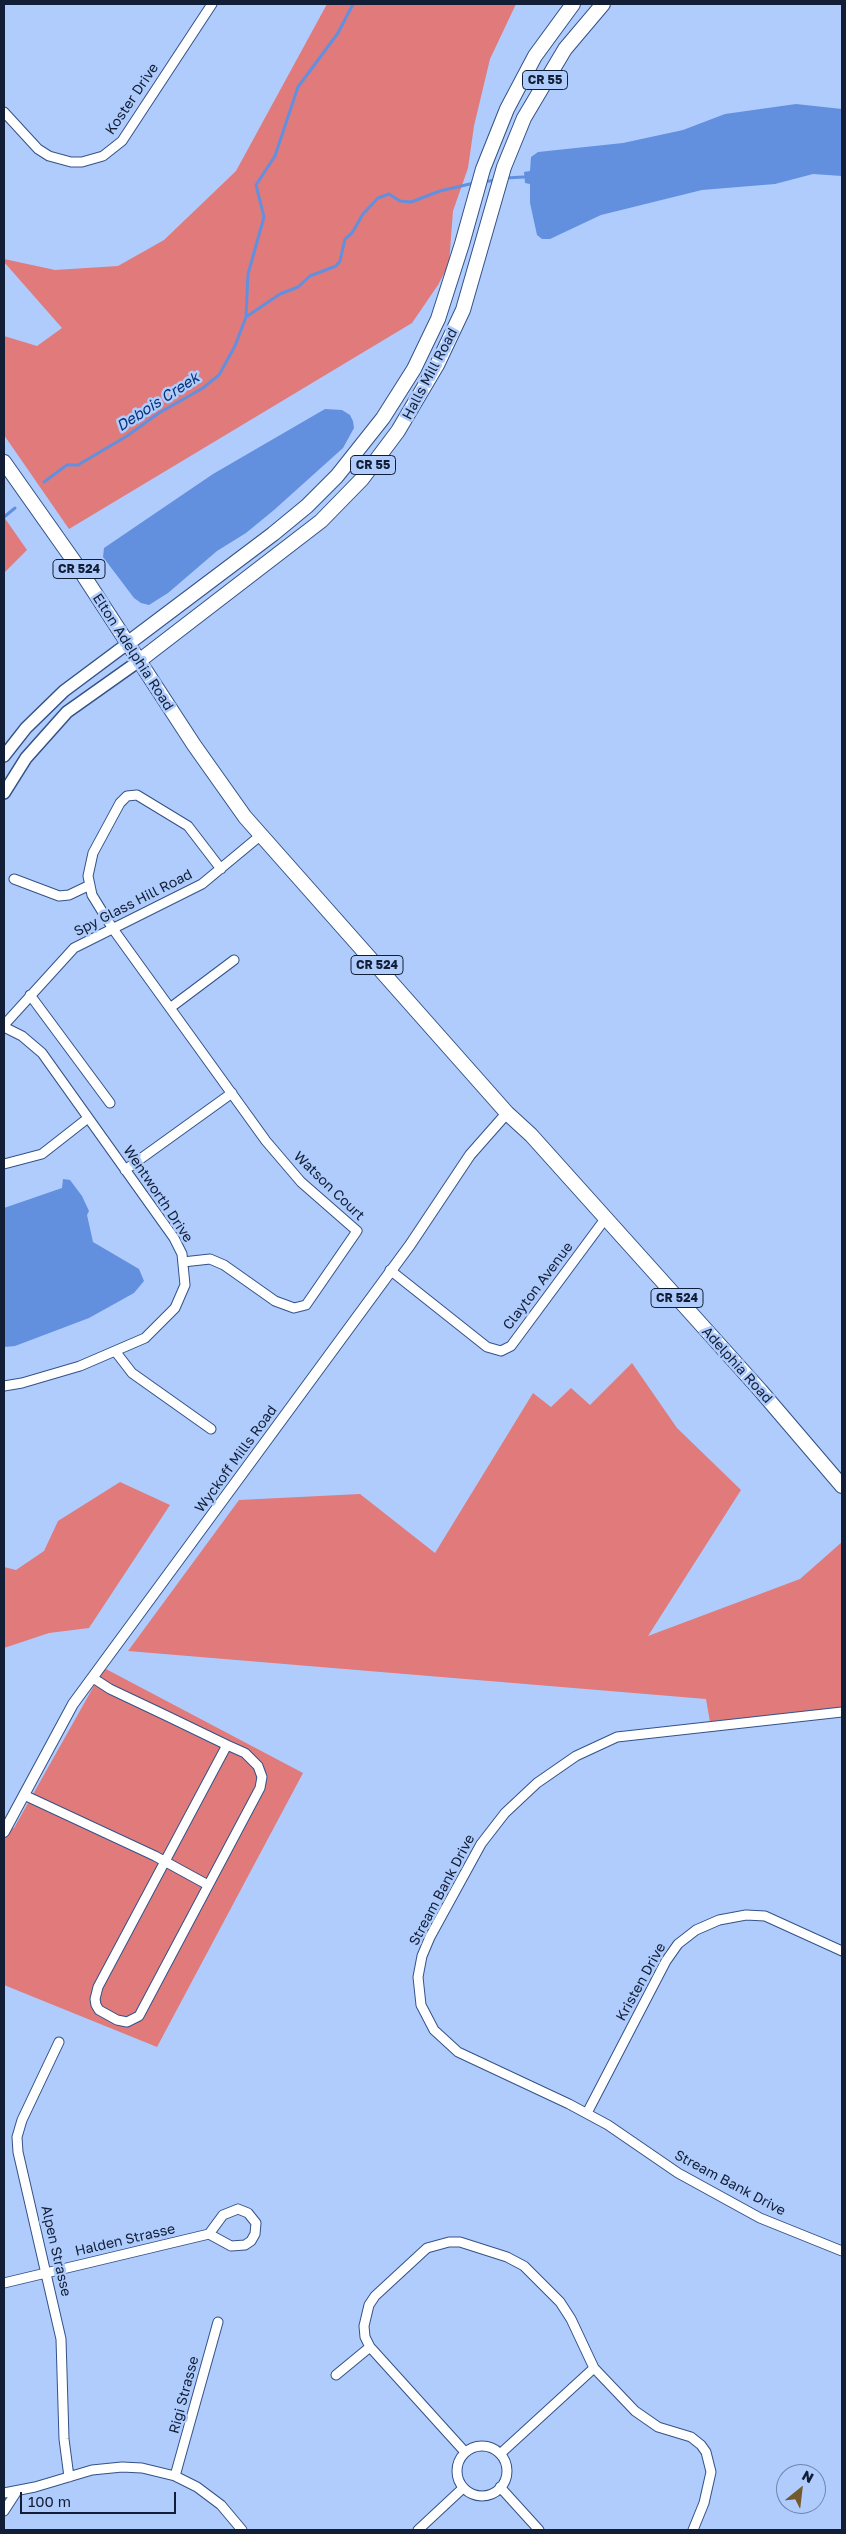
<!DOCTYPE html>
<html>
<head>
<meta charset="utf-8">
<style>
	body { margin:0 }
	#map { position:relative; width:846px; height:2534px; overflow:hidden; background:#afccfd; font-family:"Golos Text",sans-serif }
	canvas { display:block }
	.frame { position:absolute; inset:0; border:5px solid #111e35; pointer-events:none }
	.north { position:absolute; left:776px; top:2464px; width:50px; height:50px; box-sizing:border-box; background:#afccfd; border:1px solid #7086ad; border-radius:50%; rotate:29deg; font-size:14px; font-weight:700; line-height:20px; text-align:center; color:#111e35 }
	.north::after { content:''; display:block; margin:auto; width:18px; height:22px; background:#73592b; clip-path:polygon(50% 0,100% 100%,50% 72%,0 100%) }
	.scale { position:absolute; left:20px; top:2492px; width:156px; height:22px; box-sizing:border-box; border:2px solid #111e35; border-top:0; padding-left:6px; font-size:15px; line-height:18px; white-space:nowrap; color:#111e35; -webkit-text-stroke:4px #afccfd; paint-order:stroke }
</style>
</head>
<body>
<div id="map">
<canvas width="846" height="2534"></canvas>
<div class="frame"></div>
<div class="north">N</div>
<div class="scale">100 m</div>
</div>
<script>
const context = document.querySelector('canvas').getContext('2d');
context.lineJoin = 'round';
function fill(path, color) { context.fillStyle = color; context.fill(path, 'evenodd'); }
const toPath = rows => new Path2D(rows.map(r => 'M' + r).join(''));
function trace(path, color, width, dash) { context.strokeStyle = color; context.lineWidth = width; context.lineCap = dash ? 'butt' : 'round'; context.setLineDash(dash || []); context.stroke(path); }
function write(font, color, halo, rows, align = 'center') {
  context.font = font + ' "Golos Text",sans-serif'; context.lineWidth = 5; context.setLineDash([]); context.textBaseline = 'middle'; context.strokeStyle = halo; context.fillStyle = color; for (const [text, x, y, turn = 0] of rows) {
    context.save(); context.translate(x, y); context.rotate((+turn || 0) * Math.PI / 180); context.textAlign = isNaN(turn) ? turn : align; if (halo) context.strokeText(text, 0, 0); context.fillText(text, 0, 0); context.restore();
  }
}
const green = toPath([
	[327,4,516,4,490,59,474,126,468,168,453,211,449,264,438,285,412,323,69,529,4,435,4,336,37,346,62,328,4,262,4,259,55,270,118,266,164,240,236,171],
	[4,517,27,550,4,573],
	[632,1363,677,1428,741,1490,648,1636,800,1579,842,1542,842,1707,711,1728,706,1699,128,1651,239,1500,360,1494,435,1553,533,1393,551,1407,571,1388,590,1405],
	[120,1482,170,1505,89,1628,49,1633,4,1648,4,1567,16,1570,44,1551,58,1521],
	[104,1668,303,1773,157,2047,4,1985,4,1824,14,1828]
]);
const water = toPath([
	[796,104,842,109,842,176,813,174,775,184,702,190,601,215,550,239,542,239,537,235,530,203,530,184,525,183,524,172,530,171,531,157,538,152,623,143,683,130,725,114],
	[325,409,342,410,350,415,353,421,354,428,343,448,274,510,246,533,217,551,168,593,149,605,141,603,134,598,103,557,104,548,213,474],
	[63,1179,70,1180,82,1196,89,1211,87,1215,93,1242,139,1269,144,1281,134,1293,89,1318,15,1346,4,1347,4,1208,62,1188]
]);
const stream = toPath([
	[505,178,524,177],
	[483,182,496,180],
	[246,317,280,294,298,287,310,276,336,266,340,261,345,239,352,233,363,214,378,198,389,194,400,201,411,202,440,191,474,183],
	[44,482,67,465,78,465,127,436,159,413,203,388,219,375,235,346,246,317,248,274,264,217,256,185,275,156,298,87,338,33,353,4],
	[4,517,15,508]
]);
const minor = toPath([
	[4,112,38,149,49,156,71,162,82,162,103,156,122,141,212,4],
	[14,879,59,896,69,895,90,885],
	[30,995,110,1103],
	[170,1008,234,960],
	[4,1025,74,948,202,884,261,835],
	[4,1027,22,1036,42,1053,174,1238,182,1254,185,1285,175,1308,145,1338,80,1366,22,1383,4,1386],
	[4,1164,42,1154,88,1118],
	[125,1170,232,1093],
	[183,1262,210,1259,224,1265,275,1301,294,1308,306,1305,357,1231,301,1182,266,1141,113,929,92,895,88,876,93,853,120,803,127,796,137,795,188,826,221,869],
	[390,1270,487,1347,501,1351,511,1346,605,1219],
	[115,1351,132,1373,211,1429],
	[93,1678,110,1689,167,1716,227,1745,245,1753,258,1766,262,1777,260,1788,139,2016,127,2022,117,2020,99,2010,96,2005,95,1999,98,1987,227,1745],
	[842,1712,617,1737,576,1756,537,1783,505,1813,481,1844,430,1937,422,1956,418,1977,421,2005,434,2030,458,2052,569,2104,608,2125,678,2173,760,2218,842,2251],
	[24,1795,155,1856,208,1885],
	[59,2042,22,2120,17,2137,18,2152,61,2339,64,2439,69,2477],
	[587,2113,666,1961,678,1944,696,1930,719,1920,746,1915,765,1916,842,1951],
	[238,2209,248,2213,256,2223,255,2234,251,2241,245,2245,231,2246,209,2234,223,2215,238,2209],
	[4,2283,209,2234],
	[336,2375,370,2347],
	'457 2471a25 25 0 1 1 50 0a25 25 0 1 1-50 0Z',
	[465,2452,370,2347,365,2337,364,2326,369,2305,375,2296,427,2248,449,2242,460,2242,507,2257,524,2266,560,2302,571,2319,594,2368,635,2411,658,2427,691,2437,701,2445,706,2452,711,2472,704,2503,693,2530],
	[500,2454,594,2368],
	[175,2476,218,2322],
	[500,2487,539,2530],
	[4,2493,35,2487,92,2470,122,2467,142,2468,175,2476,197,2487,221,2505,242,2530],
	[4,2511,17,2491],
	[418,2530,462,2489]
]);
const tertiary = toPath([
	[4,1832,73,1704,410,1245,470,1155,507,1113]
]);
const secondary = toPath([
	[4,756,26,728,64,691,127,644],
	[4,793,26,758,67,712,139,661]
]);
const primary = toPath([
	[4,462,76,564,194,745,245,817,507,1113,531,1135,760,1390,842,1486],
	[127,644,273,534,307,506,337,476,383,418,414,369,438,319,462,244,483,169,507,109,535,56,573,4],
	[139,661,321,521,362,479,398,431,437,365,463,310,504,167,524,118,565,49,603,4]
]);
const shields = [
	[545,80,45],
	[373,465,45],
	[79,569,52],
	[377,965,52],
	[677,1298,52]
];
const shieldNames = [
	["CR 55",545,80],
	["CR 55",373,465],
	["CR 524",79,569],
	["CR 524",377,965],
	["CR 524",677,1298]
];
const streetNames = [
	["Koster Drive",132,99,-56],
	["Halls Mill Road",430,374,-62],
	["Elton Adelphia Road",133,652,57],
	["Spy Glass Hill Road",133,903,-27],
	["Watson Court",329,1186,44],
	["Wentworth Drive",158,1194,56],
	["Clayton Avenue",538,1286,-53],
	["Adelphia Road",737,1365,48],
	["Wyckoff Mills Road",236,1459,-54],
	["Stream Bank Drive",442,1890,-62],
	["Kristen Drive",641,1982,-61],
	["Stream Bank Drive",730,2183,28],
	["Halden Strasse",125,2240,-13],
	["Alpen Strasse",56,2251,77],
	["Rigi Strasse",184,2395,-75]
];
const waterNames = [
	["Debois Creek",158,402,-33]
];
fill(green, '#e17a7a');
fill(water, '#6290df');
trace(stream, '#6290df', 3);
trace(minor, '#345287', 11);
trace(tertiary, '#345287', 12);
trace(secondary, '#345287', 14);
trace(primary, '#345287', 16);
trace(minor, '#fff', 9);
trace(tertiary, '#fff', 10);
trace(secondary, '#fff', 11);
trace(primary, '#fff', 14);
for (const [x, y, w] of shields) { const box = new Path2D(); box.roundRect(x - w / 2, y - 9.5, w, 19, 4); context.fillStyle = '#afccfd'; context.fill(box); trace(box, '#111e35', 1); }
write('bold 12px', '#111e35', null, shieldNames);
write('14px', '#111e35', '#afccfd', streetNames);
write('italic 15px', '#083277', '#afccfd', waterNames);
</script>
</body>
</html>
